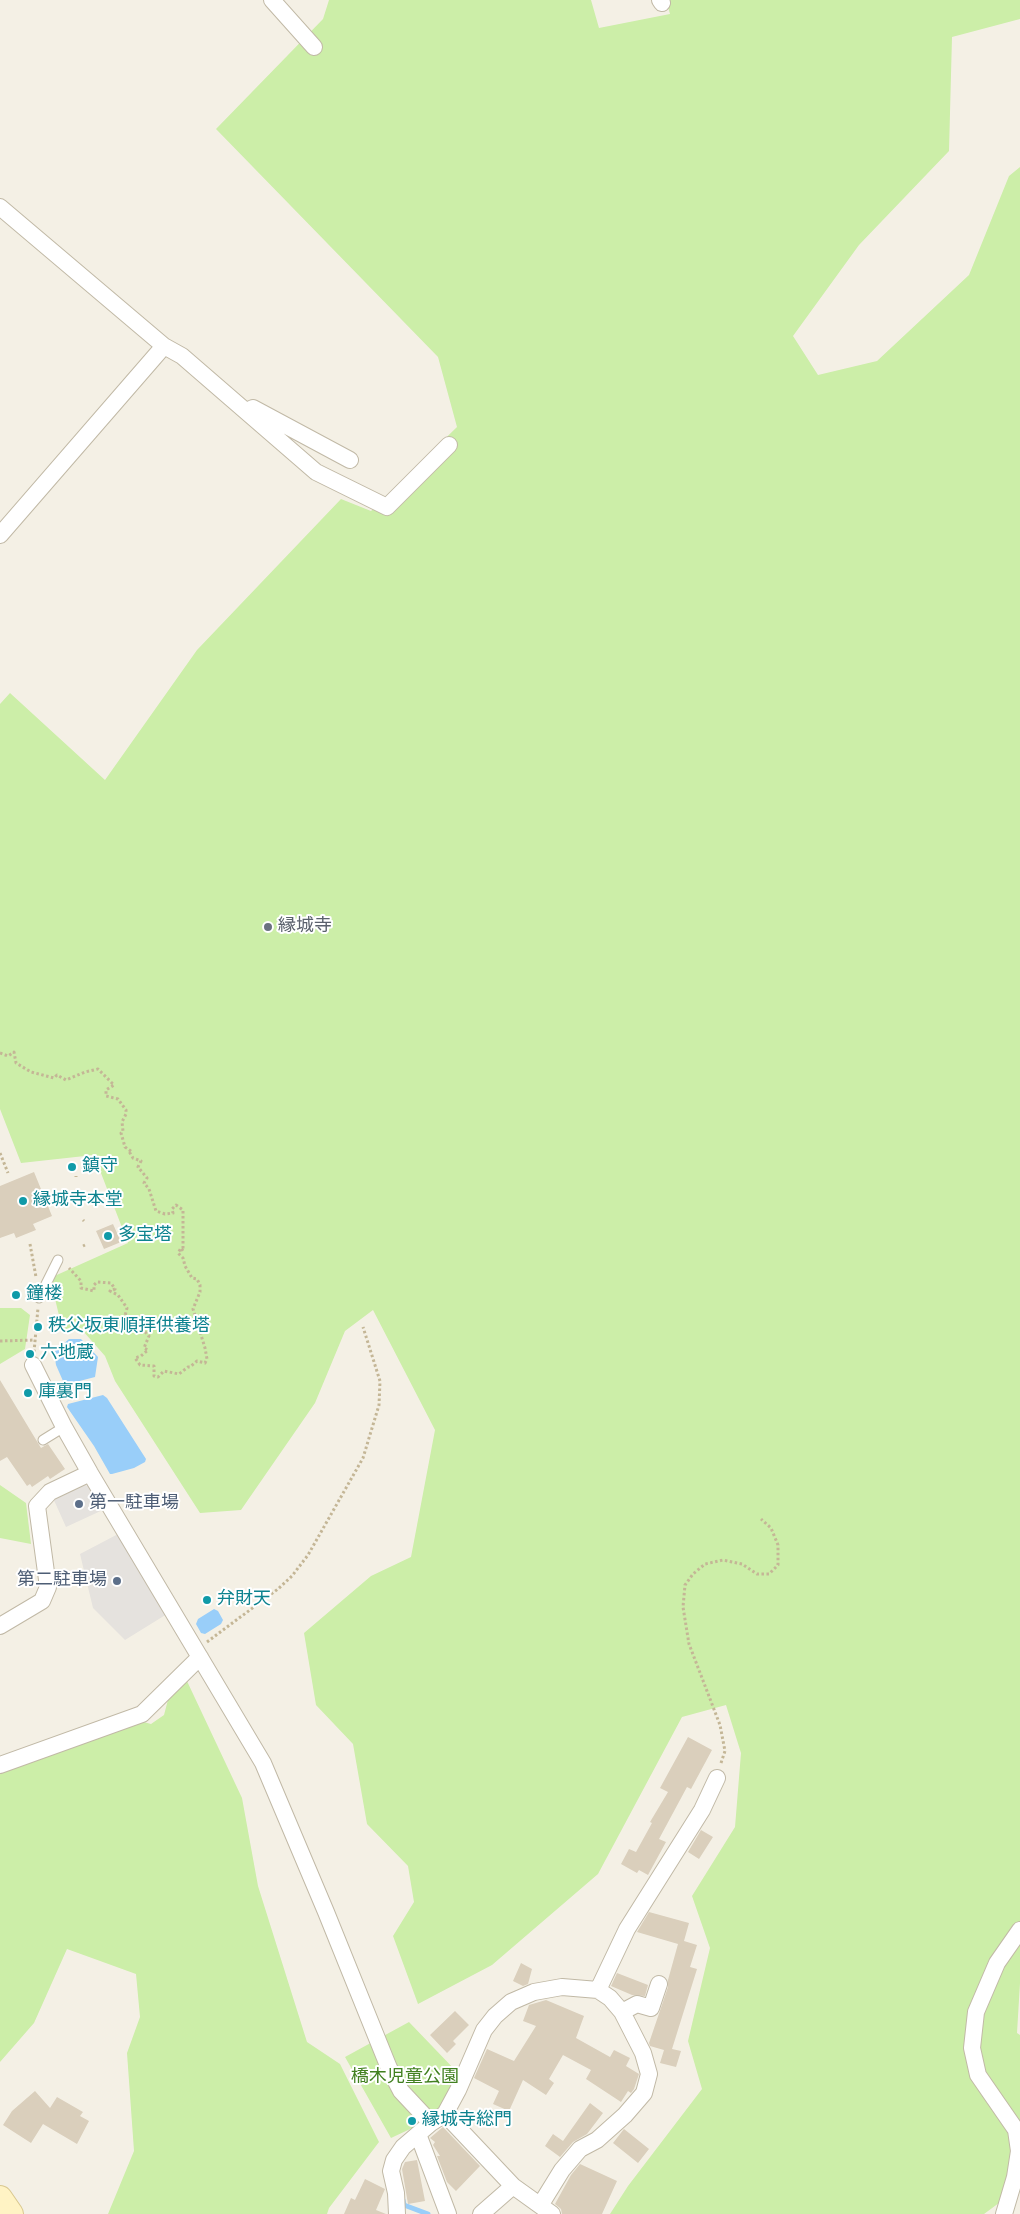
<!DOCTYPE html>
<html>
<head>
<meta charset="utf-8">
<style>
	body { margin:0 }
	canvas { display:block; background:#f4f0e5 }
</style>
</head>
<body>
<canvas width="1020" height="2214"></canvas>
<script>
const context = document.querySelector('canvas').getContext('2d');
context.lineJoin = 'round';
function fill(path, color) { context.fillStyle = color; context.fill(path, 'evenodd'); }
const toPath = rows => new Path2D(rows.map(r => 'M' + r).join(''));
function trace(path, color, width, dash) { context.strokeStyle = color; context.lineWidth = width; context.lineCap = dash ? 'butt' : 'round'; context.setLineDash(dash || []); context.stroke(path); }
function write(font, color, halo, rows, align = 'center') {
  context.font = font + ' Jost,"Noto Sans JP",sans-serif'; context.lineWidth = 4; context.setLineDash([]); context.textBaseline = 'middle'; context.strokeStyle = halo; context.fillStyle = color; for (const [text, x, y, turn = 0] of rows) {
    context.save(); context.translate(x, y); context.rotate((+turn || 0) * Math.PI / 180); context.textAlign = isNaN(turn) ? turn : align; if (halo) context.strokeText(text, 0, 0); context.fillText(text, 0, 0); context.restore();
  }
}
const green = toPath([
	[329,0,591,0,599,28,670,14,666,0,1020,0,1020,19,952,37,949,151,859,245,793,336,818,375,877,361,969,275,1009,176,1020,167,1020,1983,1017,2033,1020,2035,1020,2146,1003,2200,984,2214,610,2214,628,2186,702,2089,688,2041,710,1948,692,1896,735,1827,741,1753,726,1705,682,1717,598,1874,492,1965,418,2004,393,1936,414,1902,408,1866,367,1824,353,1744,316,1705,304,1633,371,1576,411,1557,435,1430,373,1310,345,1331,315,1403,241,1510,200,1513,115,1381,105,1356,83,1331,63,1332,50,1278,128,1243,94,1155,21,1163,0,1109,0,704,10,693,105,780,197,650,341,499,371,511,457,427,438,357,216,129,323,19],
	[0,1308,21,1308,30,1315,25,1349,0,1364],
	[0,1485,26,1503,31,1544,0,1538],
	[186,1679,242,1798,258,1886,307,2042,340,2064,379,2142,329,2208,327,2214,108,2214,134,2151,127,2053,140,2017,136,1974,67,1949,34,2023,0,2062,0,1773,140,1721,151,1724,164,1715,169,1696],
	[409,2022,457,2072,439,2110,423,2123,391,2138,345,2057]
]);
const parking = toPath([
	[85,1485,92,1487,105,1509,66,1527,53,1498],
	[120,1533,167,1614,125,1640,93,1608,80,1554]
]);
const water = toPath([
	[69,1339,81,1339,98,1357,95,1377,68,1384,63,1381,56,1365,54,1352],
	[103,1395,107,1398,146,1459,145,1462,134,1468,112,1474,110,1474,94,1446,67,1407,68,1404],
	[214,1609,218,1611,223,1620,221,1624,205,1634,201,1633,196,1624,198,1619]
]);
const stream = toPath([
	[403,2200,404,2205,428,2214]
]);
const building = toPath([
	[34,1172,52,1216,33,1224,36,1230,16,1238,14,1233,0,1238,0,1186],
	[113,1224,121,1242,104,1249,96,1231],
	[0,1380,41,1448,48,1444,65,1469,50,1479,48,1476,32,1487,30,1484,27,1486,7,1457,0,1461],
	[688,1737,712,1750,691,1789,687,1787,659,1839,666,1842,648,1875,639,1870,637,1873,621,1864,629,1849,636,1852,652,1823,650,1822,668,1792,660,1788],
	[701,1830,713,1837,699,1859,688,1852],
	[649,1912,689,1923,684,1941,697,1945,690,1967,697,1969,672,2049,681,2051,676,2067,660,2063,664,2050,650,2046,649,2043,668,1987,668,1980,678,1944,637,1932],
	[521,1963,532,1969,528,1984,523,1986,513,1981],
	[617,1973,648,1985,645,1996,632,1995,611,1986],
	[546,2000,584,2016,576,2038,610,2057,614,2050,630,2058,626,2066,639,2074,634,2089,631,2093,628,2091,621,2102,586,2079,591,2070,563,2055,549,2079,554,2083,546,2095,523,2080,509,2111,493,2104,499,2091,474,2078,487,2049,514,2061,536,2026,523,2021,529,2005],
	[455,2011,469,2025,453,2041,456,2044,447,2053,430,2035],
	[35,2091,50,2108,57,2097,83,2112,80,2116,89,2121,77,2144,43,2124,31,2143,3,2125,12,2111],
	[590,2103,603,2113,587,2134,573,2142,560,2157,545,2146,553,2134,563,2141],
	[443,2127,480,2166,456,2191,447,2182,437,2156,440,2156,433,2145,435,2142,430,2138],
	[624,2129,649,2149,638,2163,613,2143],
	[417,2160,425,2201,408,2204,402,2169,405,2162],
	[580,2164,617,2181,602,2214,562,2214,561,2209,555,2204,571,2175],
	[365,2179,385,2189,376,2210,386,2214,344,2214,351,2198,355,2200]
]);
const path = toPath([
	[0,1053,8,1056,14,1052,16,1063,31,1072,54,1078,57,1075,66,1080,85,1072,98,1069,114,1085,106,1090,106,1096,118,1099,126,1110,126,1114,122,1122,123,1131,121,1133,125,1147,132,1152,130,1153,133,1158,141,1161,138,1167,147,1178,144,1183,149,1189,156,1211,165,1214,173,1213,172,1209,176,1205,183,1210,183,1251,181,1248,178,1253,183,1258,185,1266,192,1278,197,1279,200,1285,200,1292,193,1309,205,1348,207,1359,205,1363,197,1361,190,1367,188,1367,179,1374,164,1371,158,1377,154,1376,154,1366,140,1365,135,1358,141,1356,148,1350,144,1348,149,1336,139,1325,130,1322,125,1316,127,1308,118,1295,110,1291,115,1289,111,1283,97,1282,94,1285,94,1291,81,1288,81,1281,69,1268],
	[0,1153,8,1173],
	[76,1176,76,1177],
	[83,1220,84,1221],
	[30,1244,36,1277],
	[83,1246,85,1245],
	[0,1341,35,1340],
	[34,1352,38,1308],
	[207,1642,278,1589,292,1576,308,1555,363,1458,379,1405,380,1381,363,1327],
	[721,1763,725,1751,720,1725,689,1644,683,1607,685,1585,693,1574,705,1564,723,1560,742,1564,757,1574,769,1574,778,1565,778,1545,771,1528,761,1519]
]);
const lane = toPath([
	[39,1298,58,1260],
	[43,1440,64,1427]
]);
const street = toPath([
	[272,0,314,47],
	[660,0,662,3],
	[0,207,164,346,182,356,316,472,387,507,449,445],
	[251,409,253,408,350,460],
	[0,535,164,346],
	[33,1365,64,1427,90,1473,263,1763,326,1912,389,2068,401,2091,431,2123,403,2147,394,2160,391,2171,396,2193,397,2214],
	[0,1626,42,1601,48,1587,37,1506,50,1492,90,1473],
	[0,1765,142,1714,200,1657],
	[598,1990,627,1929,702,1810,717,1778],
	[622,2012,637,2004,651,2008,659,1984],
	[445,2114,513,2186,552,2214],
	[431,2123,445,2114,458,2090,484,2030,495,2016,511,2002,534,1992,562,1987,598,1990,610,1998,622,2012,643,2053,649,2074,644,2093,625,2115,597,2140,580,2149,562,2170,541,2204],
	[418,2134,448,2214],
	[481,2214,513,2186],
	[1004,2214,1015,2177,1019,2151,1016,2130,978,2075,972,2048,976,2012,997,1963,1020,1930]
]);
const secondary = toPath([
	[0,2198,11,2214]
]);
const markers = [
	[268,927,5,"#6b7280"],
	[72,1167,5,"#0f9aa8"],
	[23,1201,5,"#0f9aa8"],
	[108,1236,5,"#0f9aa8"],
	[16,1295,5,"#0f9aa8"],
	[38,1327,5,"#0f9aa8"],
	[30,1354,5,"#0f9aa8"],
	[28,1393,5,"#0f9aa8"],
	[79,1504,5,"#5c6f8a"],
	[117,1581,5,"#5c6f8a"],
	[207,1600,5,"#0f9aa8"],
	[412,2121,5,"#0f9aa8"]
];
const worshipNames = [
	["縁城寺",278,927]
];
const cultureNames = [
	["鎮守",82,1167],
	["縁城寺本堂",33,1201],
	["多宝塔",118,1236],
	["鐘楼",26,1295],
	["秩父坂東順拝供養塔",48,1327],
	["六地蔵",40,1354],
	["庫裏門",38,1393],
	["弁財天",217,1600],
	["縁城寺総門",422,2121]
];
const serviceNames = [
	["第一駐車場",89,1504],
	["第二駐車場",107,1581,"right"]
];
const parkNames = [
	["橋木児童公園",405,2078]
];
fill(green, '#cceea8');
fill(parking, '#e5e2de');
fill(water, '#99cef9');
trace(stream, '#99cef9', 5);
fill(building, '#dacfbc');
trace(lane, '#c1b9a6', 11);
trace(street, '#c1b9a6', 18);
trace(secondary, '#d9c88f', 26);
trace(path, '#c4b696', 3, [2.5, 2.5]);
trace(lane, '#fff', 9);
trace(street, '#fff', 16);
trace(secondary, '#fff3c4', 24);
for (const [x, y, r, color] of markers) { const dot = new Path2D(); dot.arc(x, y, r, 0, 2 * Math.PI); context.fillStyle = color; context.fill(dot); trace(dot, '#fff', 2); }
write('18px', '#5b616d', '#fff', worshipNames, 'left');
write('18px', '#0d838f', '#fff', cultureNames, 'left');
write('18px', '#4e5e75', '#fff', serviceNames, 'left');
write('18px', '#418020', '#fff', parkNames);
</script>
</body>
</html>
